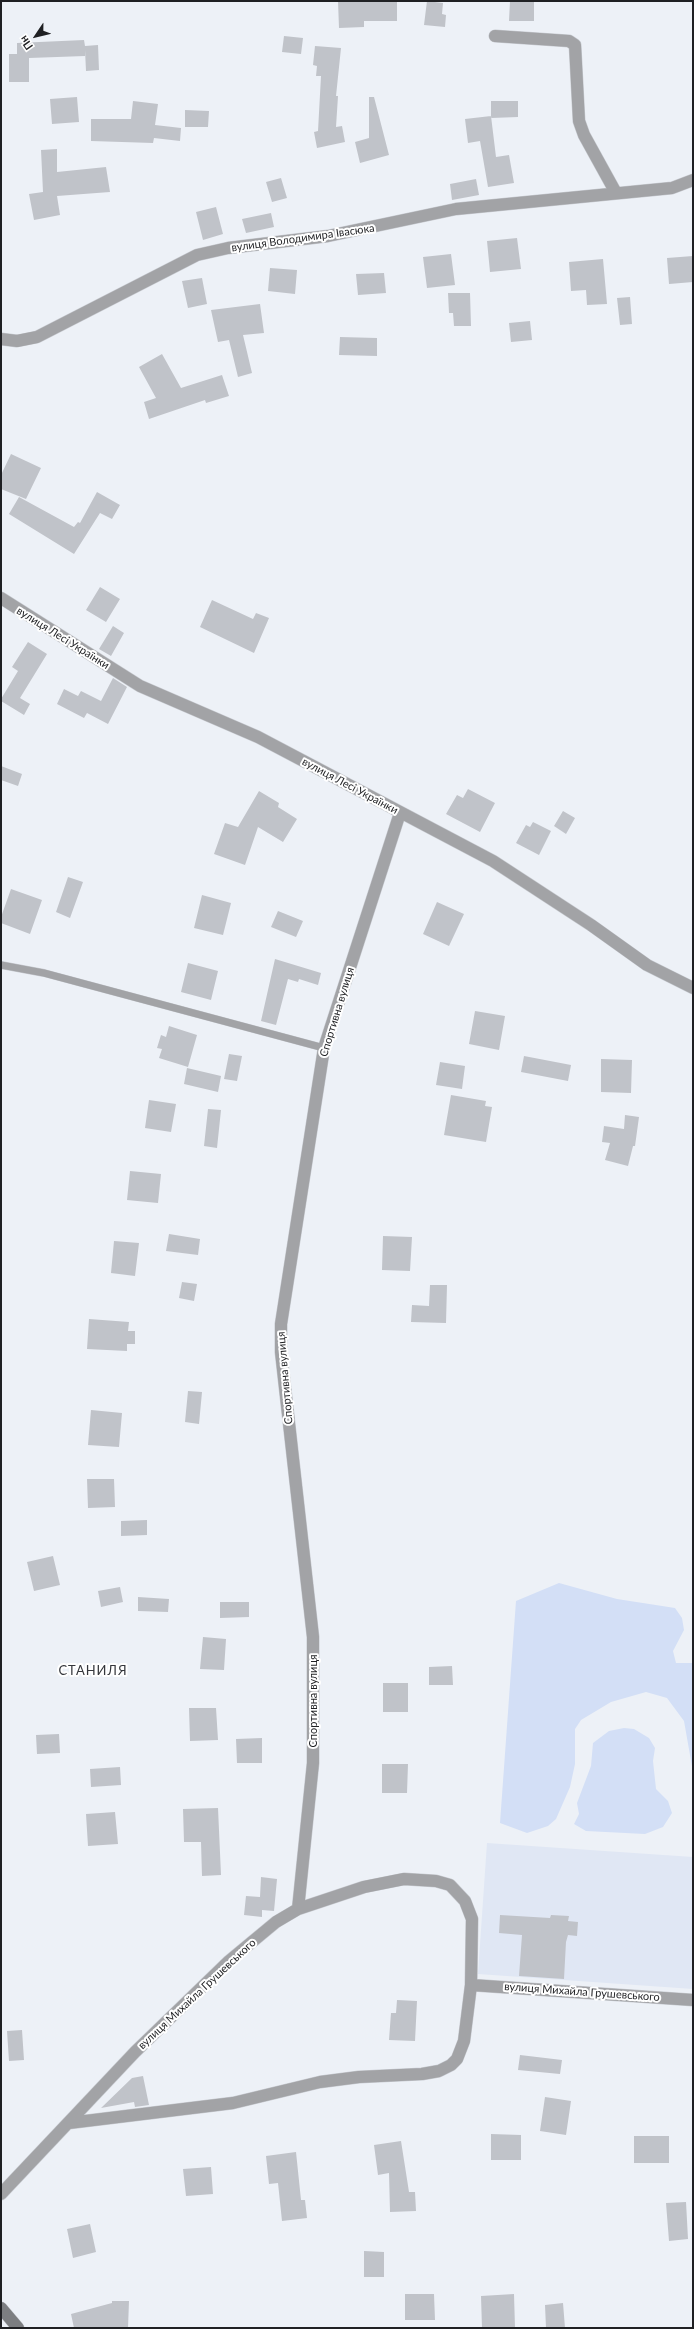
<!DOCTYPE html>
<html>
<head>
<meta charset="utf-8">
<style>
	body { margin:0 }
	#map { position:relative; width:694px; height:2329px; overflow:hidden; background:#edf1f7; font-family:Lato,sans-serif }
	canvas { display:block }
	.frame { position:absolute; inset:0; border:2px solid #1f2023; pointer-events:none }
	.north { position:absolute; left:16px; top:16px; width:40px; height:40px; -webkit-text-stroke:3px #fff; paint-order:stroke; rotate:235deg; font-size:11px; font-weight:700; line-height:16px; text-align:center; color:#1f2023 }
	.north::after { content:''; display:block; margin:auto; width:14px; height:18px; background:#1f2023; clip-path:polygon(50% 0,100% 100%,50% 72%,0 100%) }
</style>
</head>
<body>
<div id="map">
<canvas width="694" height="2329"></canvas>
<div class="frame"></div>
<div class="north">Пн</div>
</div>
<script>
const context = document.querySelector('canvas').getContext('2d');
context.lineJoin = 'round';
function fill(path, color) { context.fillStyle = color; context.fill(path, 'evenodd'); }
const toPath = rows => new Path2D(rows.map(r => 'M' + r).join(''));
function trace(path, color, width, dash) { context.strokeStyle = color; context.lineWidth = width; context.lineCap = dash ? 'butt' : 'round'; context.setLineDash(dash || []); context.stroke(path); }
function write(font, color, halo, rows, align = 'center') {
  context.font = font + ' Lato,sans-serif'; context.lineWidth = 4; context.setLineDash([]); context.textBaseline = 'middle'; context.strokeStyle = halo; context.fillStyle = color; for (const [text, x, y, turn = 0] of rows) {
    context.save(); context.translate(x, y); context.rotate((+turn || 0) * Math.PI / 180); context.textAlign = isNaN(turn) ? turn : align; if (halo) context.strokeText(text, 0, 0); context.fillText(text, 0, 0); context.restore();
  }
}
const built = toPath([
	[487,1843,693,1857,693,1989,478,1974]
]);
const green = toPath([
	[559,1583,617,1599,675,1608,682,1618,684,1630,673,1651,676,1663,693,1663,693,1772,684,1721,667,1698,646,1692,611,1702,581,1720,575,1729,575,1764,570,1787,556,1819,548,1826,527,1833,500,1823,516,1601],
	[624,1728,634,1729,649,1738,655,1748,653,1761,656,1789,668,1801,672,1813,663,1827,645,1834,586,1831,574,1824,579,1814,577,1803,591,1766,593,1743,609,1731]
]);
const building = toPath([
	[338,1,397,1,397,21,364,21,364,27,339,28],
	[427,1,443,3,442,14,446,15,445,27,424,25],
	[510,1,534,1,534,21,509,21],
	[284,36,303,38,301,54,282,52],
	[84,40,85,46,98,45,99,70,86,71,85,50,85,56,29,58,29,82,9,82,9,54,17,54,17,43],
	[315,46,341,48,336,96,338,96,336,127,342,126,345,142,317,148,314,132,318,131,321,76,316,76,317,66,313,65],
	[77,97,79,122,52,124,50,99],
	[369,97,374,97,389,155,360,163,355,142,369,138],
	[133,101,158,104,155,125,181,128,180,141,154,138,153,143,91,141,91,119,131,119],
	[491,101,518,101,518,117,491,118],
	[185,110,209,111,208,127,185,127],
	[491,116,496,157,509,155,514,183,488,187,480,141,468,143,465,119],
	[57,149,57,172,106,167,110,192,57,196,60,215,34,220,29,194,43,192,41,150],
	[281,178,287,198,272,202,266,182],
	[476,179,479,195,452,200,450,184],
	[216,207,223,234,203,240,196,212],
	[271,213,274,227,246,233,242,219],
	[517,238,521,269,490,272,487,241],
	[451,254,455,285,427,288,423,257],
	[693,256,693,282,669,284,667,258],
	[603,259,607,304,587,305,586,290,571,291,569,262],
	[270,268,297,270,295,294,268,291],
	[384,273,386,293,358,295,356,274],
	[202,278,207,304,188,308,182,281],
	[448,293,470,293,471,326,454,326,453,313,449,313],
	[630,297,632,324,620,325,617,298],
	[260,304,264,333,243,335,252,373,238,377,229,340,218,342,211,310],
	[530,321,532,340,511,342,509,323],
	[340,337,377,338,377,356,339,355],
	[162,354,181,388,222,375,229,396,206,403,205,400,149,419,144,402,156,398,139,367],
	[11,454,41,468,26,499,1,489,1,475],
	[97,492,120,505,112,519,100,513,74,554,9,514,19,497,74,527,78,522,80,523],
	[100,587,120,599,106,622,86,610],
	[212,600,253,619,256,613,269,618,254,653,200,627],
	[113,626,124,633,111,656,99,649],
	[28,642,47,654,20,698,30,704,24,715,1,701,1,699,18,671,12,667],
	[113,678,127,687,108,724,87,713,84,718,57,704,64,689,78,696,81,691,101,701],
	[1,766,22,774,18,786,1,780],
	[468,789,495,803,480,832,446,814,457,795,463,798],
	[259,791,279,803,278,807,297,819,283,842,258,827,245,865,214,854,225,823,238,827],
	[563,811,575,818,566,834,554,826],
	[533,822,551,831,539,855,516,843,526,825,530,827],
	[68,877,83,882,70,918,56,912],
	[11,889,42,900,30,934,1,923,1,917],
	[202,895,231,903,223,935,194,928],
	[437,902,464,914,449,946,423,934],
	[278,911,303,921,296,937,271,927],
	[275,959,321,973,318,985,299,979,298,982,288,979,276,1025,261,1021],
	[188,963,218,971,211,1000,181,992],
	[475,1011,505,1016,499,1050,469,1044],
	[169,1026,197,1035,188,1067,159,1058,162,1049,157,1048,161,1035,166,1037],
	[229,1054,242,1056,237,1081,224,1079],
	[524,1056,571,1065,568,1081,521,1072],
	[601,1059,632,1060,631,1093,601,1092],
	[440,1062,465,1066,462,1089,436,1085],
	[187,1068,221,1076,218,1092,184,1084],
	[451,1095,486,1101,485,1106,492,1107,486,1142,444,1135],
	[149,1100,176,1104,171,1132,145,1128],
	[208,1109,221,1110,217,1148,204,1146],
	[625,1115,639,1117,635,1146,633,1146,628,1166,605,1160,610,1143,602,1142,604,1126,624,1129],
	[130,1171,161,1174,158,1203,127,1200],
	[169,1234,200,1239,198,1255,166,1251],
	[383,1236,412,1237,410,1271,382,1270],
	[114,1241,139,1243,135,1276,111,1273],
	[182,1282,197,1284,194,1301,179,1298],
	[430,1285,447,1285,446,1323,411,1322,412,1305,429,1306],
	[89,1319,129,1322,128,1331,135,1331,135,1344,127,1344,127,1351,87,1349],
	[188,1391,202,1392,199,1424,185,1422],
	[91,1410,122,1413,119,1447,88,1445],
	[87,1479,114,1479,115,1507,88,1508],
	[147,1520,147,1535,121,1536,121,1521],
	[53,1556,60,1585,34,1591,27,1562],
	[120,1587,123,1602,101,1607,98,1591],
	[138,1597,169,1599,168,1612,138,1611],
	[220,1602,249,1602,249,1617,220,1618],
	[203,1637,226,1639,224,1670,200,1669],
	[452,1666,453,1685,429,1685,429,1667],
	[383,1683,408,1683,408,1712,383,1712],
	[189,1708,216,1708,218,1740,190,1741],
	[59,1734,60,1753,37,1754,36,1735],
	[262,1738,262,1763,237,1763,236,1739],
	[382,1764,408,1764,407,1793,382,1793],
	[120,1767,121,1785,91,1787,90,1769],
	[218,1808,221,1875,202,1876,201,1842,184,1842,183,1809],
	[115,1812,118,1844,88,1846,86,1814],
	[261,1877,277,1879,274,1911,262,1910,262,1917,244,1915,246,1896,260,1897],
	[500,1915,550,1918,551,1915,569,1916,568,1921,578,1922,577,1936,568,1935,566,1942,564,1979,519,1976,522,1935,499,1933],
	[397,2000,417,2001,415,2041,389,2040,391,2013,396,2013],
	[22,2030,24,2060,9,2061,7,2031],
	[520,2055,562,2060,560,2074,518,2070],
	[143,2076,149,2105,135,2107,134,2102,101,2108,132,2078],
	[545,2097,571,2101,566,2135,540,2131],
	[491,2134,521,2135,521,2160,491,2160],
	[634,2136,669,2136,669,2163,634,2163],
	[401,2141,409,2192,415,2192,416,2211,390,2212,389,2173,378,2175,374,2145],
	[296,2152,301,2200,305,2200,307,2218,282,2221,278,2183,269,2184,266,2156],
	[211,2167,213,2194,186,2196,183,2169],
	[686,2202,688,2239,669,2241,666,2203],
	[90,2224,96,2252,73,2258,67,2229],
	[364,2251,384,2252,384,2277,364,2277],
	[405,2294,434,2294,435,2320,405,2320],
	[514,2294,515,2328,482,2328,481,2296],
	[112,2301,129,2301,128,2328,74,2328,71,2314,112,2303],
	[563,2303,565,2328,546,2328,545,2305]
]);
const lane = toPath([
	[1,965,44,973,324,1048]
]);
const street = toPath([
	[495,36,569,41,575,45,579,121,584,135,616,193],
	[1,339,17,341,37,337,197,255,228,248,328,236,456,209,672,188,693,180],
	[1,598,140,686,258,737,493,861,591,925,647,965,693,988],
	[298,1909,313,1763,313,1637,281,1352,281,1324,324,1048,400,813],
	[471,1985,693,2000],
	[1,2194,135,2052,229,1961,276,1922,298,1909,364,1887,404,1879,436,1881,450,1885,465,1901,472,1919,471,1985,464,2041,457,2059,451,2065,439,2071,422,2074,359,2077,320,2082,233,2103,69,2123]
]);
const secondary = toPath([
	[1,2308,18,2328]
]);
const streetNames = [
	["вулиця Володимира Івасюка",303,238,-8],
	["вулиця Лесі Українки",63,638,32],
	["вулиця Лесі Українки",350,786,28],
	["Спортивна вулиця",337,1012,-73],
	["Спортивна вулиця",285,1378,-95],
	["Спортивна вулиця",313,1701,-90],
	["вулиця Михайла Грушевського",582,1992,4],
	["вулиця Михайла Грушевського",197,1994,-43]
];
const quarterNames = [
	["СТАНИЛЯ",93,1671]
];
fill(built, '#e0e7f4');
fill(green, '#d3dff6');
fill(building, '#c0c3c9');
trace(lane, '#c8cbd1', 8);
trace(street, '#c8cbd1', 13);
trace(secondary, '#c8cbd1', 13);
trace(lane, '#a2a3a6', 7);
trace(street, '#a2a3a6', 12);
trace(secondary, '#7c7e81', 12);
write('11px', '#1f2023', '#fff', streetNames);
context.letterSpacing = '1px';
write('13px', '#34363b', '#fff', quarterNames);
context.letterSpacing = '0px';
</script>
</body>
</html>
